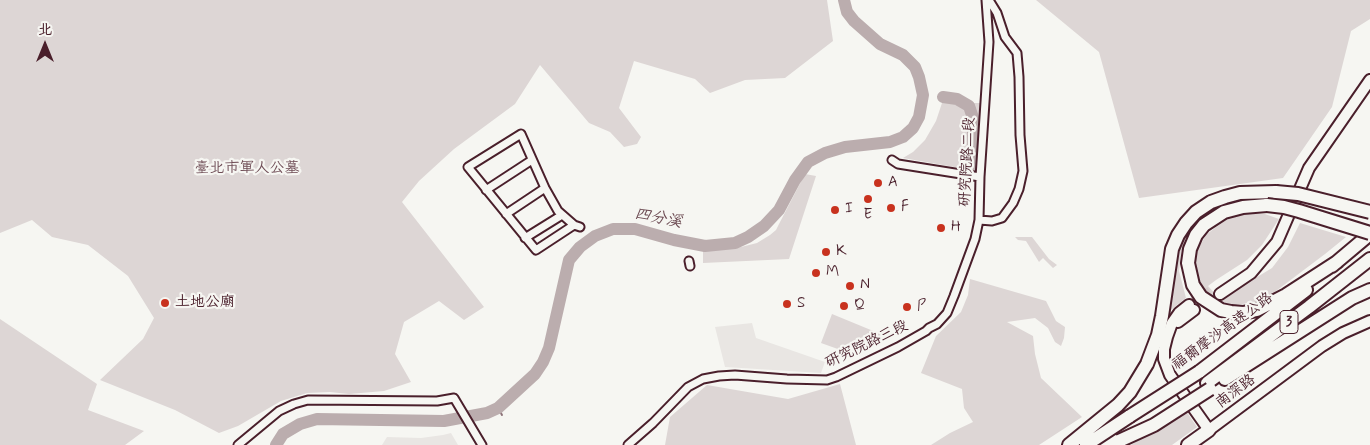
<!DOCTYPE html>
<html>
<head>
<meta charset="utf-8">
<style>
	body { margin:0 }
	#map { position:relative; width:1370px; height:445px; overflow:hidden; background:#f6f6f2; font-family:Mynerve,"LXGW WenKai TC",sans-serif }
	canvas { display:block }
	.north { position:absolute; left:20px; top:20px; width:50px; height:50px; -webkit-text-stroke:4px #f6f6f2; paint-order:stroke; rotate:0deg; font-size:14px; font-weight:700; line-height:20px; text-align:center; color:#4a1f2b }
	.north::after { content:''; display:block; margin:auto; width:18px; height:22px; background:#4a1f2b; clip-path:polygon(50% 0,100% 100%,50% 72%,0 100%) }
</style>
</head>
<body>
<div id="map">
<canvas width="1370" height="445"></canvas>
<div class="north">北</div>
</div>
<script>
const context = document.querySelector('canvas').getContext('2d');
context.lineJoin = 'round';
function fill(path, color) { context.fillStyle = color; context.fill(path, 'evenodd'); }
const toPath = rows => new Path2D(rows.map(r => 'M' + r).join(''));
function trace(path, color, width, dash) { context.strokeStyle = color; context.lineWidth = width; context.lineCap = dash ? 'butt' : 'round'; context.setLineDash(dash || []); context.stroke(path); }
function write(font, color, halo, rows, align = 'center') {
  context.font = font + ' Mynerve,"LXGW WenKai TC",sans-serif'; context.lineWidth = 4.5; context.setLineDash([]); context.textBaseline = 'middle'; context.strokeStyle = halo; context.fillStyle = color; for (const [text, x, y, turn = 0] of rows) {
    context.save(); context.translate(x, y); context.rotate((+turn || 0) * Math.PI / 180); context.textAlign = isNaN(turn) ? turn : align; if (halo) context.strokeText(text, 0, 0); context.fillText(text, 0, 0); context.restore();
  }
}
const built = toPath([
	[752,323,756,338,825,362,821,373,725,367,715,327],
	[451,433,458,445,382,445,387,437,421,438,443,435]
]);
const green = toPath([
	[0,0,827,0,833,41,785,78,745,80,710,93,695,79,634,61,619,108,641,137,637,144,624,147,610,132,589,123,540,65,515,104,454,149,419,181,402,202,484,307,464,320,439,301,404,322,395,354,411,382,384,391,349,394,330,392,307,393,281,401,238,426,219,433,175,410,100,380,143,339,154,318,128,276,88,245,52,237,32,220,0,233],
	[1036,0,1370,0,1370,19,1351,31,1332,107,1283,178,1139,198,1099,52],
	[942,103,983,103,977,171,903,158,913,152,925,140,936,121],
	[805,174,816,176,789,259,703,263,703,251,741,247,757,243,770,235,776,230,779,224],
	[1246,214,1265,214,1279,219,1262,245,1247,260,1216,280,1208,286,1218,297,1230,293,1244,285,1272,268,1288,247,1300,223,1346,237,1325,254,1272,294,1255,302,1236,305,1225,305,1217,303,1206,296,1198,286,1193,272,1196,252,1206,235,1216,227,1229,218],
	[1188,232,1181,253,1179,271,1186,298,1167,313,1172,271,1180,241],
	[1015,237,1032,237,1049,259,1057,265,1053,268,1043,258,1039,262,1026,241,1018,240],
	[970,279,1046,301,1056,321,1065,327,1064,338,1061,346,1055,342,1048,328,1035,318,1007,322,1033,336,1035,354,1041,378,1082,417,1039,445,931,445,950,433,973,422,964,408,962,389,921,373,936,336,961,312,968,295],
	[832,314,883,335,849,353,821,343],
	[0,319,97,384,88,410,144,431,125,445,0,445],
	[840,384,856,445,665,445,670,417,707,385,788,399],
	[1186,411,1197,427,1172,445,1131,445]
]);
const stream = toPath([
	[498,408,502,415]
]);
const river = toPath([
	[943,97,957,99,969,106,973,118,973,168],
	[276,445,283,434,300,424,317,419,444,421,487,413,498,408,535,374,543,362,549,348,569,260,580,247,595,236,613,229,635,229,674,240,705,246,735,243,748,237,764,226,779,210,795,180,808,162,825,153,845,147,890,142,903,137,913,128,919,117,923,95,919,77,915,67,903,55,880,44,854,21,847,12,844,0]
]);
const secondaryTunnel = toPath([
	[1189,305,1214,289]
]);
const street = toPath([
	[892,160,898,164,980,177],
	[486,190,532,160],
	[506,214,545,188],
	[979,220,992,221,1002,218,1013,203,1019,189,1023,171,1020,135,1019,77,1017,53,1005,37,997,13,989,0],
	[574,225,536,250,468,167,521,134,545,188,558,211,574,225,580,227],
	[525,238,562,215],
	[689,261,690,266],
	[238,445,279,411,294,404,308,400,437,401,454,398,482,445],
	[628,445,653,423,688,387,703,379,719,376,735,375,787,379,827,380,836,377,898,347,926,331,929,328,937,324,947,313,954,296,975,239,979,220,980,177,989,42,986,0]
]);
const secondary = toPath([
	[1220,294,1251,273,1277,242,1309,168,1370,80],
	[1189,305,1179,313,1172,323,1167,337,1164,349,1164,359,1170,375,1209,430,1322,346,1343,333,1370,321],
	[1178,322,1194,310]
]);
const highway = toPath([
	[1267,205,1243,207,1224,212,1204,225,1196,235,1190,249,1188,263,1193,285,1201,297,1221,310,1231,312,1243,313,1257,310,1286,295,1337,262],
	[1332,266,1370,234],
	[1199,372,1306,290],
	[1225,379,1352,298,1370,290],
	[1207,383,1309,307,1370,259],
	[1069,445,1118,405,1130,392,1147,364,1158,335,1162,316,1172,249,1178,235,1186,223,1196,212,1211,202,1225,197,1240,193,1276,192],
	[1086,445,1130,416],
	[1188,445,1209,430]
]);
const highwayBridge = toPath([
	[1276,192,1298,194,1370,212],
	[1267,205,1284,207,1299,211,1370,233],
	[1130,416,1199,372],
	[1119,441,1154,425,1210,389]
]);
const markers = [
	[878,183,5,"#c8321e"],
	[868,199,5,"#c8321e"],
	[891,208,5,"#c8321e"],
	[835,210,5,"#c8321e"],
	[941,228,5,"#c8321e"],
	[826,252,5,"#c8321e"],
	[816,273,5,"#c8321e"],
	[850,286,5,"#c8321e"],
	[165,303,5,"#c8321e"],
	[787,304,5,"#c8321e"],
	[844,306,5,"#c8321e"],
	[907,307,5,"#c8321e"]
];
const shields = [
	[1289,322,18]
];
const shieldNames = [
	["3",1289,322]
];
const streetNames = [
	["研究院路二段",968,162,-87],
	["福爾摩沙高速公路",1223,332,-36],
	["研究院路三段",867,345,-26],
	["南深路",1236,392,-37]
];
const parkNames = [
	["臺北市軍人公墓",247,169]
];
const poiNames = [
	["A",888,183],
	["F",901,208],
	["I",845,210],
	["E",868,216,"center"],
	["H",951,228],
	["K",836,252],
	["M",826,273],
	["N",860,286],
	["土地公廟",175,303],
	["S",797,304],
	["Q",854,306],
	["P",917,307]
];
const waterNames = [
	["四分溪",658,219,11]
];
fill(built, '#e9e6e3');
fill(green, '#ddd6d5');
trace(stream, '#8e747a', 2);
trace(river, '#bbadae', 12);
trace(secondaryTunnel, '#d4cbca', 10, [10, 5]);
trace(street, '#4a1f2b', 11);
trace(secondary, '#4a1f2b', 14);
trace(highway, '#4a1f2b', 16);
trace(street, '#f6f6f2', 7);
trace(secondary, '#f6f6f2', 10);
trace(highway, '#f6f6f2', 12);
trace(highwayBridge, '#4a1f2b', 16, []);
trace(highwayBridge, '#f6f6f2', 12);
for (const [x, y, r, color] of markers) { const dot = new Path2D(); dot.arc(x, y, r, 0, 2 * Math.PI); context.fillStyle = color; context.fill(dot); trace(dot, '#f6f6f2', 2); }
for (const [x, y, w] of shields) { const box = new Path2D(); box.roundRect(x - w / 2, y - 11.5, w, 23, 4); context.fillStyle = '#f6f6f2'; context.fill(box); trace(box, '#4a1f2b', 1); }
write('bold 14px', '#4a1f2b', null, shieldNames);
write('15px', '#4a1f2b', '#f6f6f2', streetNames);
write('15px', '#6f4d56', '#f6f6f2', parkNames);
write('15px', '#4a1f2b', '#f6f6f2', poiNames, 'left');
write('italic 16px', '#6c4a52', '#f6f6f2', waterNames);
</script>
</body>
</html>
